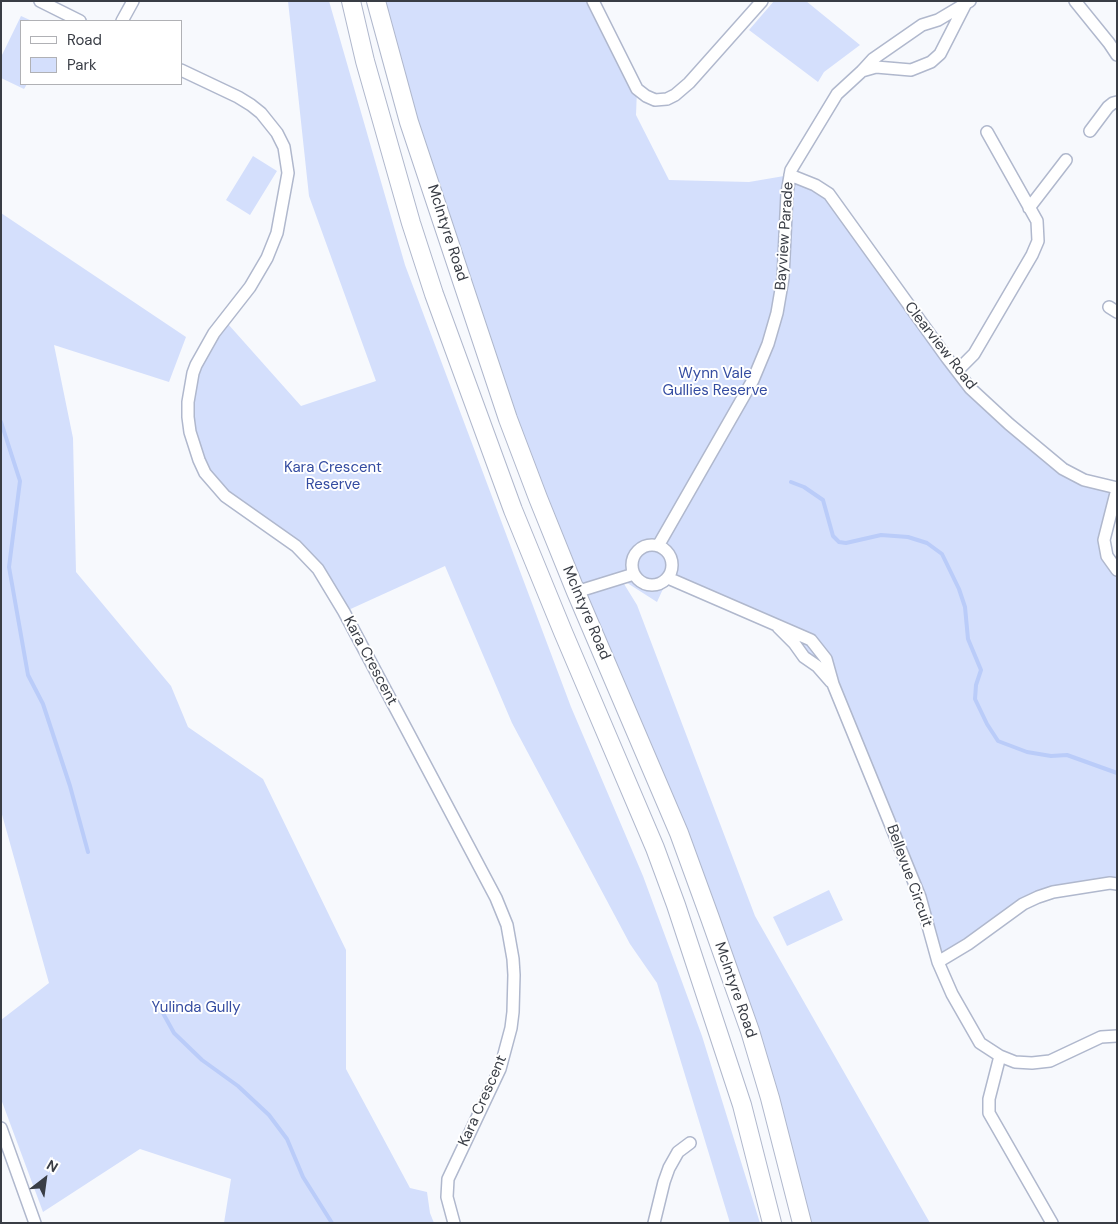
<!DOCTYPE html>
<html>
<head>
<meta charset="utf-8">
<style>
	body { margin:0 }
	#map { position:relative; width:1118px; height:1224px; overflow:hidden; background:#f7f9fd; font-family:"DM Sans",sans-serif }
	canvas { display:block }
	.frame { position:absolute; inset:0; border:2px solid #393d45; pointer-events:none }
	.legend { position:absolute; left:20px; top:20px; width:162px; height:65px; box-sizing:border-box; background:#fff; border:1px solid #b0b1b5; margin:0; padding:6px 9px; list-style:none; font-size:15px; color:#393d45 }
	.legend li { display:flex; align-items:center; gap:10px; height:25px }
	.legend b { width:25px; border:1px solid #b0b1b5 }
	.north { position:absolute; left:20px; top:1154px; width:50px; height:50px; -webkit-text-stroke:4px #fff; paint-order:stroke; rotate:30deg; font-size:14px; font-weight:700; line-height:20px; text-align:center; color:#393d45 }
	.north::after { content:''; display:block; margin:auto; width:18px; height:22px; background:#393d45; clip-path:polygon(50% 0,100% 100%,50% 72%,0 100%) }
</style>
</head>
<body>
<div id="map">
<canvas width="1118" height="1224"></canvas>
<div class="frame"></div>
<ul class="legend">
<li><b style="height:6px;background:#fff"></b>Road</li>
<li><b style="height:14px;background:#d4dffc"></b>Park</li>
</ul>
<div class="north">N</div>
</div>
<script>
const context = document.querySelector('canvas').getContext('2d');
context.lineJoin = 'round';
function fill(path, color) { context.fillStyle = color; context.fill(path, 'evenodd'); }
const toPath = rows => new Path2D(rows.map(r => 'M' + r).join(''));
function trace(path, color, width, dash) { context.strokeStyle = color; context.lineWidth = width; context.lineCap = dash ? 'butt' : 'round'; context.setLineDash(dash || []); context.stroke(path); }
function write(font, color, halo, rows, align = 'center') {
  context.font = font + ' "DM Sans",sans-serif'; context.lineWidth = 4; context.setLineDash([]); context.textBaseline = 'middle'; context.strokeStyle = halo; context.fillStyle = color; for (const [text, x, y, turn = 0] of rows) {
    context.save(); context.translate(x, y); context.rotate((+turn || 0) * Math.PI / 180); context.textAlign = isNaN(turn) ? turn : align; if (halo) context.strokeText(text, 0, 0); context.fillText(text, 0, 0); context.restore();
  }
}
const green = toPath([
	[288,1,329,1,405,265,571,707,643,876,702,1036,760,1223,730,1223,657,983,630,944,512,723,445,566,344,612,318,569,215,485,190,432,196,365,228,324,301,406,376,381,309,196],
	[376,1,593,1,637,89,636,115,669,180,749,182,790,175,823,190,957,371,1063,469,1117,488,1104,540,1117,570,1117,884,1053,892,938,962,920,897,833,684,777,626,668,578,657,602,621,579,637,605,755,916,930,1223,802,1223,750,1031,538,498],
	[774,1,806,1,860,45,824,72,818,82,749,30],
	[21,16,32,21,21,21,21,84,27,84,24,89,1,78,1,57],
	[253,156,277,171,250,215,226,200],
	[1,213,186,337,169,382,54,345,73,438,76,572,171,686,188,727,263,779,346,950,346,1069,410,1188,427,1192,430,1213,434,1223,224,1223,231,1179,140,1149,43,1212,1,1099,1,1020,49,983,1,811],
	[829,890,843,920,787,946,773,917]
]);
const stream = toPath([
	[1,422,20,481,9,567,28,675,43,704,70,786,88,852],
	[791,482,804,487,823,500,833,536,839,542,846,543,881,535,908,537,927,543,942,554,959,589,965,607,968,639,981,670,976,685,975,699,987,724,998,741,1027,752,1051,756,1067,755,1117,773],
	[159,1006,174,1033,202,1060,238,1086,269,1115,287,1139,303,1177,332,1223]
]);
const minor = toPath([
	[40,1,80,21],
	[593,1,637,89,646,96,655,100,667,99,675,95,689,83,762,1],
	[1075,1,1109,43,1117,55],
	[122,21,133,1],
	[181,70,238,97,251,105,261,113,277,133,284,147,288,173,277,233,267,258,250,287,214,333,196,365,193,373,188,402,188,417,190,432,199,460,205,473,225,496,296,546,318,569,344,612,408,732,496,898,507,925,513,959,514,975,513,1012,511,1028,500,1069,448,1179,447,1197,454,1223],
	[862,71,876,67,911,70,931,62,940,54,965,5],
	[1090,131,1108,107,1113,103,1117,102],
	[790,175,815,185,829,194,947,358,970,388,1009,424,1063,469,1084,480,1117,488],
	[1029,208,1066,160],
	[1109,307,1117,312],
	[957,371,974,354,1032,255,1038,241,1037,221,987,132],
	[1117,489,1104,540,1107,556,1117,570],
	'632 565a20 20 0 1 1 40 0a20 20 0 1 1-40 0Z',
	[658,546,753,380,768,344,777,313,783,278,787,193,791,170,837,94,862,71,873,59,922,25,938,20,970,1],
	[668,578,811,640,826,659,833,684,920,897,938,962,952,994,980,1043,1000,1056,1015,1062,1032,1063,1050,1061,1101,1037,1117,1036],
	[576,592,634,574],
	[778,627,794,643,804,657,817,666,831,682],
	[938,962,968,944,1023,904,1038,897,1053,892,1110,883,1117,884],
	[1000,1056,989,1099,989,1113,1052,1223],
	[1,1128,35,1223],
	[654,1223,664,1182,669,1168,678,1152,690,1143]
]);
const primary = toPath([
	[351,1,365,61,411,223,434,294,513,510,563,632,655,848,676,905,742,1105,772,1223],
	[376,1,409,122,508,419,538,498,576,592,679,833,710,918,750,1031,770,1098,802,1223]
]);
const streetNames = [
	["McIntyre Road",447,233,72],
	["Bayview Parade",785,236,-86],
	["Clearview Road",940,346,52],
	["McIntyre Road",586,613,67],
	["Kara Crescent",370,661,62],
	["Bellevue Circuit",909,876,70],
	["McIntyre Road",735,990,71],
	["Kara Crescent",483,1101,-66]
];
const parkNames = [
	["Wynn Vale",715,374],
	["Gullies Reserve",715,391],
	["Kara Crescent",333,468],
	["Reserve",333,485],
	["Yulinda Gully",196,1008]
];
fill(green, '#d4dffc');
trace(stream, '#baccf9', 4);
trace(minor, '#b0b8cd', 14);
trace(primary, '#b0b8cd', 20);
trace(minor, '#fff', 11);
trace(primary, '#fff', 18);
write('15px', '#393d45', '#fff', streetNames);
write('15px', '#344ca1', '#fff', parkNames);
</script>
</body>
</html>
